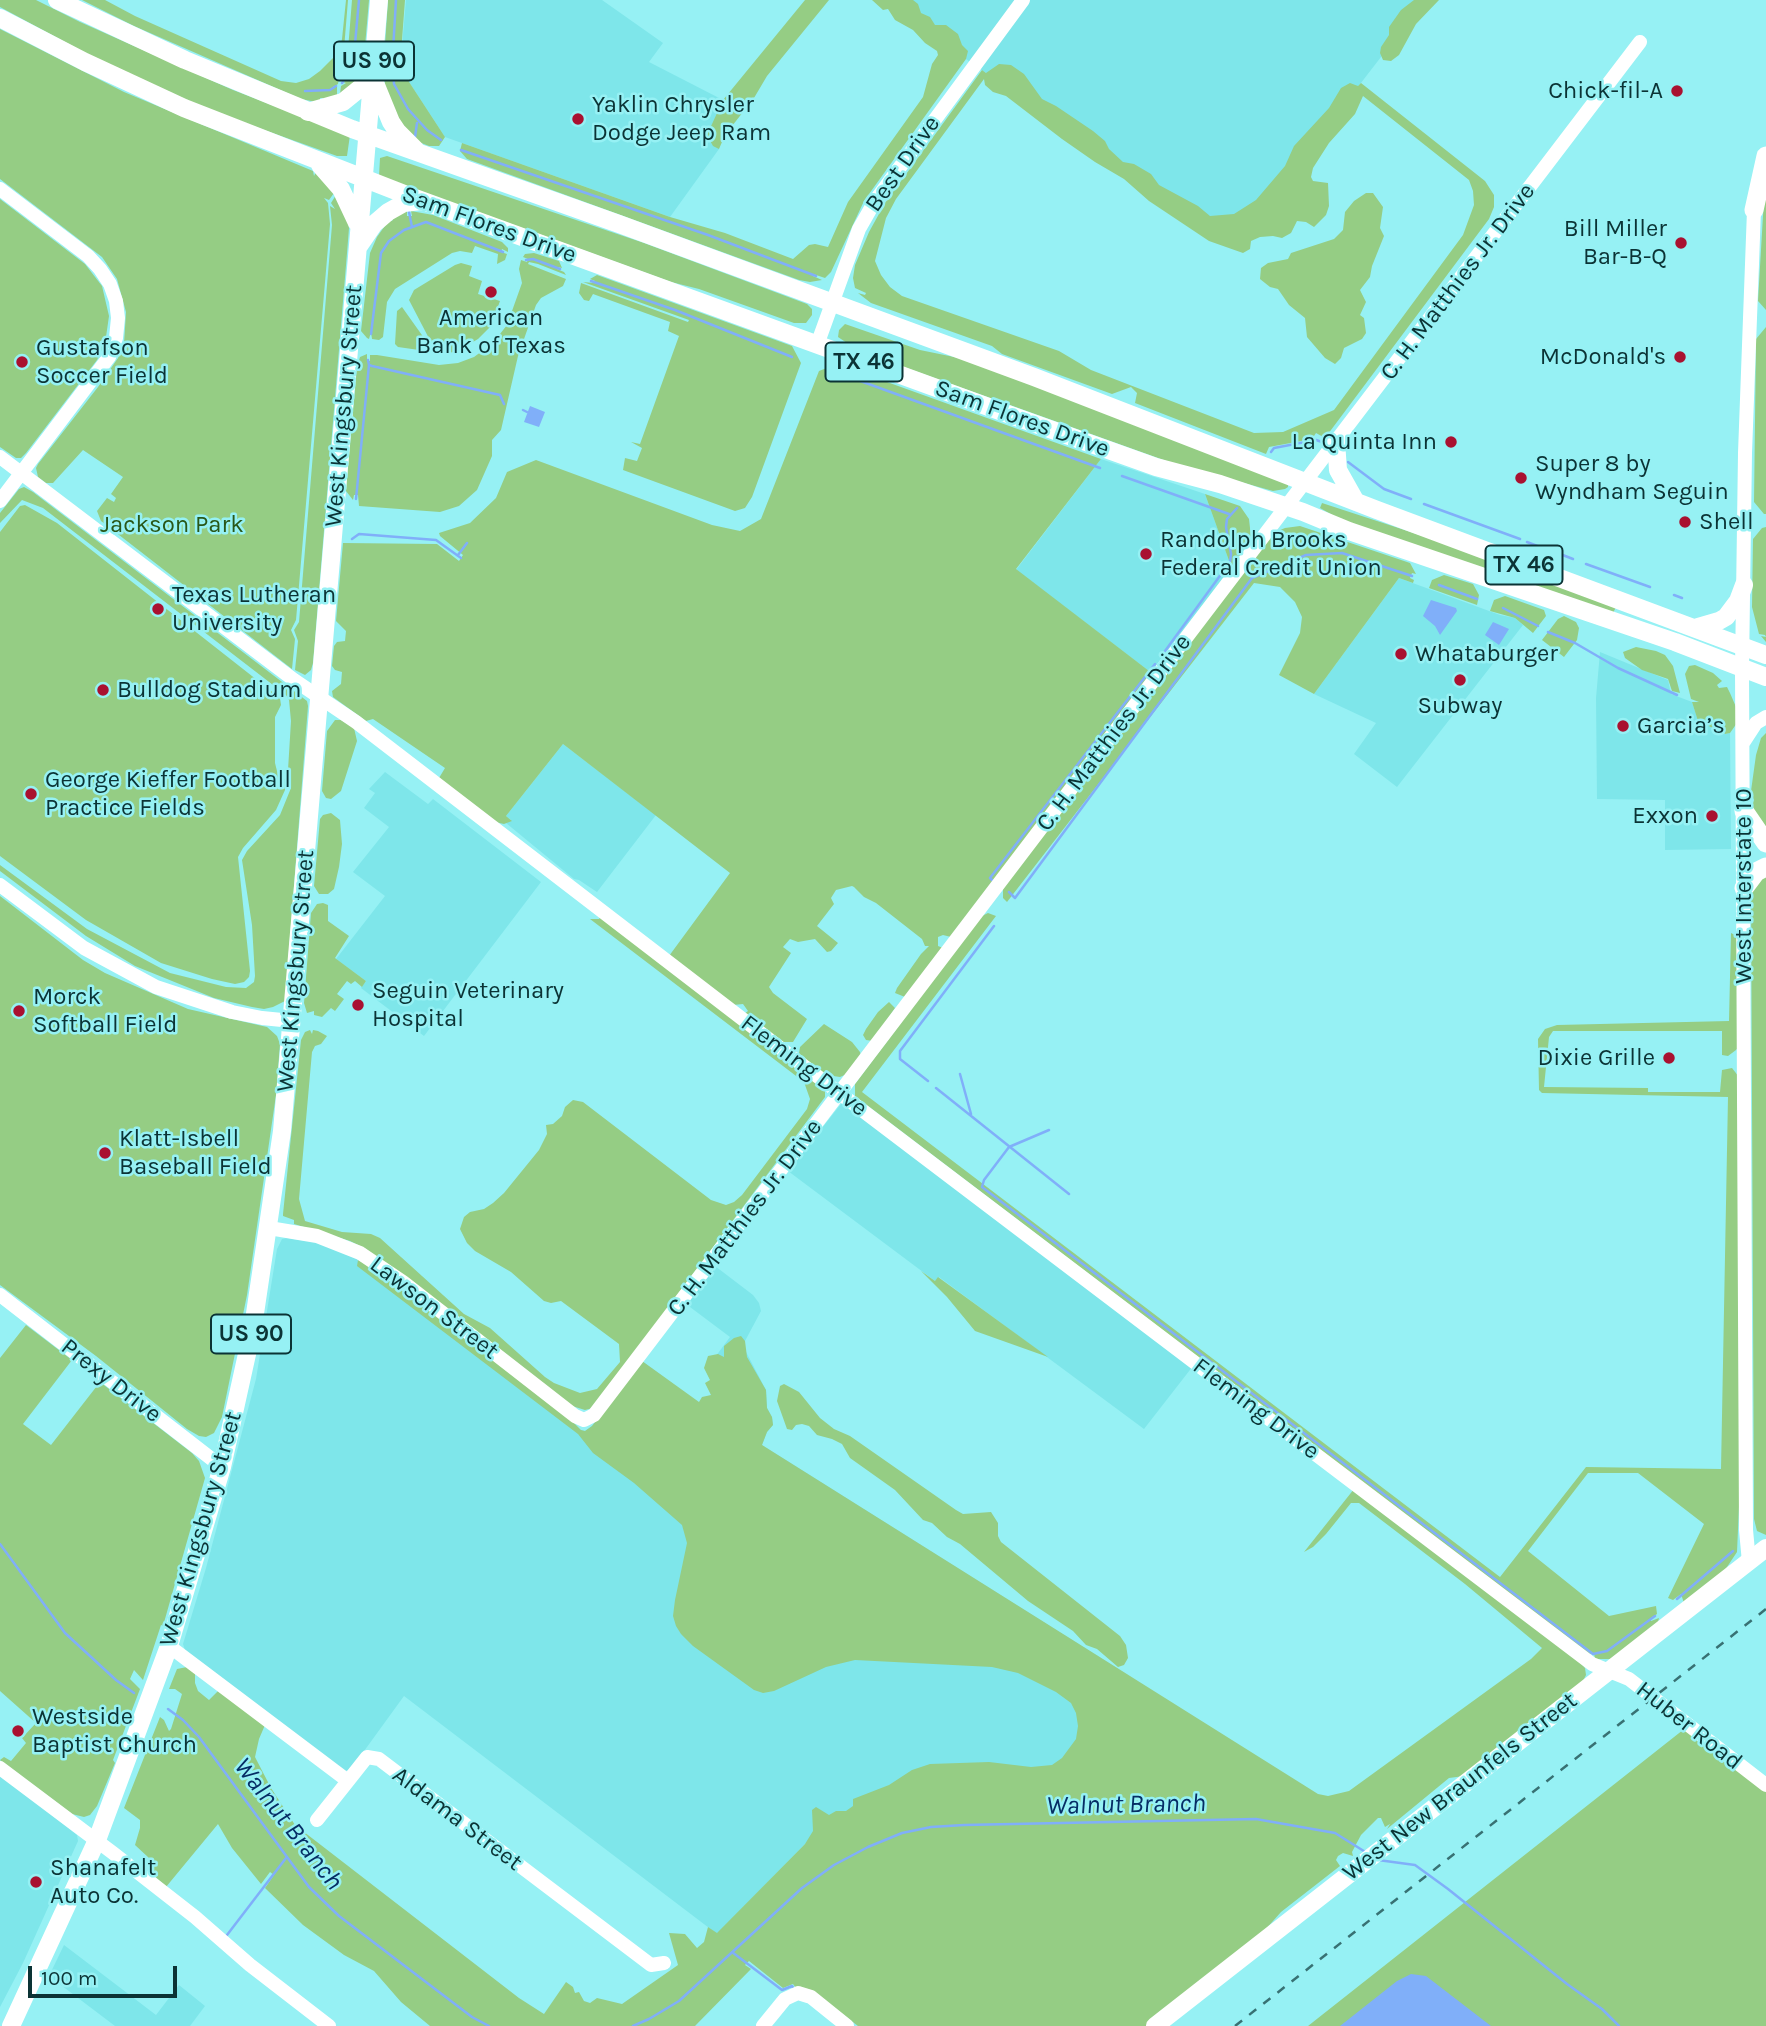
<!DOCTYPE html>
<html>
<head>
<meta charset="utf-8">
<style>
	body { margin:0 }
	#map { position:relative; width:1766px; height:2026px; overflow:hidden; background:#96f1f4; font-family:Karla,sans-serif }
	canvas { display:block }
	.scale { position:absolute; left:28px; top:1966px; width:149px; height:32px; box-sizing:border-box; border:4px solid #0b3335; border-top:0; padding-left:9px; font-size:21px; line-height:24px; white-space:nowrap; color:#0b3335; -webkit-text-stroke:5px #96f1f4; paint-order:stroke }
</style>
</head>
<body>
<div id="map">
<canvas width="1766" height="2026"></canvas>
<div class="scale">100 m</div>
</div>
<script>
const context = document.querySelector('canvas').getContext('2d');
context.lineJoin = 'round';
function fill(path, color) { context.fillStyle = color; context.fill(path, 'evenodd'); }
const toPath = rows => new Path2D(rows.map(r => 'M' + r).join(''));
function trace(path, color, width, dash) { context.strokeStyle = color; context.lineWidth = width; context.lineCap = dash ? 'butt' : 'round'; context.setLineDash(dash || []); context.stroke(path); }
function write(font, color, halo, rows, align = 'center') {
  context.font = font + ' Karla,sans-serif'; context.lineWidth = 5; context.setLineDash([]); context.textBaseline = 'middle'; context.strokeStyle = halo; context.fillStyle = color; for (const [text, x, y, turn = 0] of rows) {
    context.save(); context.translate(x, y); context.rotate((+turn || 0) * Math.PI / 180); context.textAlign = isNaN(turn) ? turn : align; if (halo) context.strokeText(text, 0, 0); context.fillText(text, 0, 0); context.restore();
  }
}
const built = toPath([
	[406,0,602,0,663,43,649,62,723,100,719,149,670,217,445,137,400,68],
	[881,0,1425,0,1235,246],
	[1101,459,1205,494,1232,569,1153,674,1016,570],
	[1399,578,1500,615,1515,618,1523,625,1397,787,1354,754,1376,723,1314,694],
	[1600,652,1668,680,1671,694,1692,702,1698,720,1706,721,1715,728,1721,729,1725,734,1730,733,1731,849,1665,850,1665,800,1597,799,1596,698],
	[563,744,656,815,597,892,579,880,574,879,506,823,511,820,506,816],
	[385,772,428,804,433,799,541,882,424,1036,361,988,366,981,336,959,385,896,353,872,389,827,364,808,375,793,369,789],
	[847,1103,1193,1366,1144,1429,939,1277,935,1281,788,1171,841,1104],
	[287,1238,321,1243,353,1256,580,1430,585,1431,592,1426,642,1361,706,1408,732,1375,713,1360,730,1337,686,1304,715,1266,753,1295,759,1303,761,1311,745,1341,745,1350,766,1390,767,1408,772,1417,773,1425,767,1432,762,1445,1131,1677,1069,1778,805,1844,717,1934,404,1696,351,1769,345,1771,185,1650,183,1644,206,1568,256,1379,277,1249,282,1239],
	[0,1774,77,1835,78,1841,23,1963,0,2007],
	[64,1945,156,2015,179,1985,205,2006,190,2026,115,2026,49,1976]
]);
const green = toPath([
	[0,0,36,0,80,22,233,90,347,134,350,135,347,156,337,156,211,111,93,57,0,7],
	[82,0,105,0,135,16,281,81,296,83,309,79,320,71,339,52,342,39,346,0,348,0,344,49,338,84,333,87,337,87,337,97,324,103,323,98,320,98,321,103,301,99,134,26],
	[352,0,369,0,363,69,361,78,340,94,341,86,346,83,342,82,348,50],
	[388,0,405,0,401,53,391,52,385,45],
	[805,0,829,0,767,76,754,98,725,135,719,149,713,146,707,135,723,100],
	[872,0,913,0,918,4,921,13,930,17,935,25,946,25,958,34,962,45,968,51,966,59,864,201,831,272,825,278,813,274,813,276,822,280,810,282,799,280,467,159,460,151,462,143,670,217,725,233,793,259,809,245,815,244,828,247,848,202,923,97,932,64,938,55,937,51,925,43,913,30,895,20,888,9,883,10],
	[1414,0,1439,0,1416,24,1399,55,1391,61,1383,60,1380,53,1381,47,1389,35,1389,27,1401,10],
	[0,29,124,92,313,171,314,176,316,172,334,193,329,200,324,198,328,203,330,224,296,620,291,630,295,639,292,669,101,521,97,511,107,498,114,502,116,498,111,494,123,477,83,450,53,483,46,483,38,477,36,468,38,464,98,387,118,358,124,344,126,312,117,279,102,257,0,179],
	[999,64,1011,65,1024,74,1042,99,1056,106,1093,131,1105,141,1109,149,1123,162,1134,164,1151,174,1159,185,1198,206,1210,216,1234,214,1256,200,1285,166,1294,146,1329,108,1341,88,1350,83,1358,86,1361,83,1485,181,1494,195,1494,207,1489,219,1325,438,1316,433,1312,439,1269,447,1266,454,1135,403,1137,393,1131,387,1112,394,1002,354,992,346,871,303,858,293,865,295,866,293,855,288,853,278,855,265,869,232,885,203,982,70,986,73],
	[984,79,985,85,993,92,1006,96,1062,139,1095,162,1124,179,1149,201,1209,241,1243,253,1250,249,1251,241,1260,237,1273,236,1282,238,1291,233,1297,221,1306,222,1314,227,1326,215,1329,206,1328,183,1313,181,1311,177,1313,168,1329,143,1355,114,1363,96,1469,180,1473,191,1474,205,1463,235,1334,410,1283,432,1254,433,1091,370,1059,351,902,296,890,287,881,275,875,261,886,218,896,199],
	[400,68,445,137,439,146,429,146,416,141,405,131,386,93,384,74,389,69],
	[387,156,644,243,807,304,812,309,812,315,806,323,794,323,699,289,671,282,379,176,380,158],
	[1766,164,1766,310,1758,301],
	[1366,193,1373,193,1383,207,1380,228,1384,236,1372,266,1370,277,1360,290,1366,302,1360,315,1364,318,1366,333,1362,339,1344,348,1341,358,1335,364,1325,358,1307,337,1305,318,1289,305,1278,289,1270,287,1260,279,1261,268,1268,263,1288,259,1291,253,1334,239,1343,230,1345,212,1354,201],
	[336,195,347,216,349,228,347,253,313,663,311,670,305,675,295,670,298,641,294,630,299,622,332,225,330,206,335,209,331,203],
	[0,199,85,264,102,286,109,316,105,344,97,360,26,453,21,458,16,458,0,447],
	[407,211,407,216,412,216,411,211,433,215,502,242,508,248,508,252,502,249,501,252,507,254,505,260,497,264,498,254,475,246,472,253,460,251,452,253,395,289,387,302,383,337,379,340,372,339,371,332,369,339,367,338,361,331,370,253,377,237,389,220,392,221,395,215],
	[534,253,559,261,562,268,558,267,557,269,564,272,566,275,538,264,529,262,528,264,566,279,563,286,541,298,536,305,518,356,501,430,492,440,492,456,477,490,459,506,440,512,359,506,358,495,354,495,353,500,346,491,357,367,360,357,367,354,367,361,370,361,370,355,377,355,439,365,458,363,474,357,493,343,507,325,522,283,519,269,521,260,527,262,528,259,523,257,525,254],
	[461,263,472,266,469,276,482,281,478,294,500,301,491,326,478,339,456,352,443,353,434,348,409,300,414,290,455,265],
	[597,275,792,346,801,363,752,497,745,508,735,511,623,470,625,458,637,461,642,448,631,442,640,444,679,336,668,331,670,322,593,294,589,301,584,300,579,293,581,283,688,322,689,320,583,282,594,283,595,281,590,279],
	[402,307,424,338,423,347,419,350,398,347,395,344,397,311],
	[845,324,920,350,959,358,1219,455,1288,484,1288,487,1285,489,1273,491,1172,463,859,351,838,337,839,330],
	[1766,327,1766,514,1764,514,1754,502,1756,339],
	[837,364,1101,459,1016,569,1153,674,951,937,943,935,938,937,938,946,943,948,905,997,895,993,897,988,921,954,929,946,925,946,922,939,876,903,864,897,854,887,852,886,836,890,831,898,834,904,817,926,838,943,831,951,827,952,815,939,798,942,790,939,783,947,791,953,769,987,773,993,807,1019,793,1042,781,1042,744,1014,748,1011,743,1004,733,1005,669,956,730,873,563,744,506,816,512,821,504,824,495,822,439,778,445,768,373,719,366,721,333,697,332,691,341,684,342,672,335,670,332,666,334,646,337,642,345,641,346,631,336,621,343,543,437,544,459,561,463,555,440,536,439,533,470,523,496,498,507,472,536,460,712,525,740,531,761,519,819,371],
	[24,487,33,492,307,701,308,706,285,1001,273,1007,264,1009,252,1007,214,998,135,966,86,936,0,871,0,865,87,929,170,973,226,987,246,988,254,982,255,976,252,925,242,860,247,851,280,815,291,788,288,770,291,721,289,700,286,695,43,508,22,500,0,523,0,513,19,489],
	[1205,494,1240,506,1249,519,1251,537,1232,569],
	[1322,503,1429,538,1616,607,1613,613,1343,521,1320,508],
	[25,505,57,523,280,698,281,705,275,717,275,763,278,775,286,780,285,790,276,810,243,848,238,857,250,971,249,977,244,982,235,984,212,979,161,963,86,920,0,856,0,532,20,506],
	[1300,526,1410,563,1416,574,1412,573,1410,578,1414,580,1413,583,1399,578,1314,694,1279,675,1300,633,1302,617,1295,602,1280,587,1254,583,1007,902,1003,898,1003,888,1273,533,1285,528],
	[1766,527,1766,642,1761,636,1766,637,1765,635,1759,634,1752,607,1753,539,1762,528],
	[1444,575,1473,584,1479,595,1477,605,1429,588,1432,580],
	[1505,596,1544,610,1546,616,1533,633,1515,618,1490,611,1494,600],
	[1564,616,1576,622,1579,628,1577,640,1564,657,1542,640,1558,619],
	[1636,647,1656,651,1665,655,1673,666,1680,693,1672,691,1668,679,1642,670,1625,658,1623,652],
	[1695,665,1713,673,1722,681,1717,685,1719,688,1727,687,1730,693,1736,707,1737,723,1730,733,1725,734,1721,729,1710,727,1705,721,1698,721,1692,702,1699,702,1691,699,1685,674,1689,666],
	[335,720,341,720,354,728,357,741,341,791,331,799,326,798,322,791,327,731],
	[1766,733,1766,836,1752,807,1754,800,1751,791,1756,755,1761,738],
	[331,813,340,820,342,844,339,867,334,889,328,894,319,894,314,886,320,819,323,815],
	[1766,873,1766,1535,1757,1531,1754,1519,1751,892],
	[0,896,83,960,105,973,188,1009,267,1027,277,1036,280,1044,276,1095,247,1295,222,1417,214,1433,206,1437,199,1436,187,1429,96,1356,0,1285],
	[323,903,328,905,328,921,349,936,335,958,366,981,362,987,355,981,351,984,347,981,337,994,344,999,335,1011,331,1008,322,1017,314,1015,314,1011,307,1013,304,1003,311,913,317,904],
	[988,913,996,916,862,1092,1500,1577,1586,1467,1721,1469,1728,1097,1542,1093,1539,1090,1538,1039,1545,1029,1557,1025,1729,1021,1731,933,1737,936,1740,1045,1736,1050,1728,1056,1722,1055,1722,1031,1553,1031,1549,1037,1544,1087,1648,1088,1648,1092,1720,1092,1722,1070,1732,1068,1739,1077,1739,1507,1737,1552,1725,1570,1684,1603,1681,1594,1673,1600,1668,1598,1704,1524,1638,1473,1588,1473,1528,1551,1609,1616,1656,1606,1657,1614,1651,1618,1651,1621,1659,1618,1658,1622,1612,1659,1595,1659,1594,1653,1589,1654,855,1096,855,1084,980,917],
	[601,916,825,1089,825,1097,593,1408,585,1410,572,1406,366,1249,350,1241,294,1224,294,1220,283,1216,283,1214,301,1040,305,1032,310,1030,312,1034,313,1030,318,1031,327,1036,321,1044,315,1046,312,1052,299,1199,305,1221,342,1232,371,1234,380,1238,464,1314,490,1328,545,1377,554,1383,580,1393,597,1389,620,1362,619,1344,561,1301,551,1303,544,1301,511,1272,475,1251,467,1243,460,1229,464,1217,470,1212,484,1209,493,1203,504,1193,539,1150,547,1134,546,1125,553,1124,562,1116,565,1107,573,1100,583,1102,711,1200,726,1205,734,1202,742,1195,807,1109,810,1099,804,1082,590,919,599,919],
	[889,1002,895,1008,873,1041,866,1040,863,1035,866,1029,878,1012],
	[824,1024,852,1042,860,1052,861,1056,847,1074,840,1077,826,1075,801,1058,799,1053,800,1047],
	[358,1260,375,1269,571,1420,581,1430,585,1431,592,1426,642,1361,699,1402,702,1397,711,1395,705,1383,710,1380,704,1368,708,1356,718,1354,724,1357,724,1346,734,1338,741,1336,745,1341,747,1357,766,1390,767,1408,772,1417,773,1425,767,1432,762,1445,1318,1794,1328,1796,1349,1791,1531,1659,1542,1648,1465,1584,1359,1503,1351,1503,1326,1534,1313,1547,1304,1552,1354,1489,1579,1661,1585,1668,1586,1675,1582,1683,1464,1776,1449,1778,1387,1829,1390,1824,1385,1827,1381,1818,1378,1818,1361,1835,1352,1852,1353,1856,1343,1853,1338,1856,1336,1860,1340,1866,1281,1912,1257,1939,1146,2026,858,2026,815,1993,796,1988,793,1984,783,1988,749,1961,745,1965,751,1969,695,2026,430,2026,401,2002,374,1971,344,1955,303,1925,265,1888,274,1875,270,1872,261,1884,232,1848,218,1824,166,1887,149,1871,149,1858,135,1845,140,1828,140,1820,124,1808,160,1717,164,1720,169,1731,171,1729,182,1694,175,1689,169,1689,177,1669,187,1667,195,1672,195,1683,198,1691,209,1700,219,1690,265,1725,259,1739,255,1757,271,1788,295,1825,519,1998,544,2014,566,1982,573,1987,575,1993,579,1992,584,2001,590,2003,597,1998,622,2004,678,1965,669,1933,685,1934,697,1948,704,1942,708,1927,717,1933,805,1844,813,1831,812,1810,816,1807,829,1815,836,1811,846,1811,853,1806,853,1799,889,1785,912,1770,930,1764,989,1762,1031,1767,1052,1765,1062,1758,1076,1739,1078,1726,1076,1713,1071,1703,1056,1692,1018,1673,992,1667,855,1660,826,1667,774,1691,763,1693,754,1690,693,1646,681,1634,676,1626,673,1616,675,1600,687,1543,682,1525,634,1483,593,1453,578,1434,357,1266],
	[921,1271,935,1281,938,1277,1048,1357,975,1331,947,1297],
	[26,1325,72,1360,23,1424,51,1445,100,1382,192,1453,199,1461,205,1478,163,1626,161,1625,143,1680,134,1670,130,1679,140,1689,113,1760,115,1763,97,1806,90,1815,84,1817,72,1814,0,1760,4,1757,11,1761,26,1743,22,1738,36,1723,0,1691,0,1358],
	[784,1384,799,1392,820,1418,834,1429,850,1436,956,1510,963,1514,991,1512,998,1523,998,1536,1001,1542,1120,1636,1126,1645,1128,1658,1124,1665,1118,1667,1097,1649,1086,1645,1073,1631,1028,1601,960,1544,947,1537,932,1523,923,1520,895,1490,850,1458,842,1444,832,1439,817,1435,809,1426,802,1424,796,1425,792,1430,787,1429,777,1401,780,1386],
	[1688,1726,1766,1785,1766,2026,1308,2026]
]);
const water = toPath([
	[530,406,545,412,539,427,524,422],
	[1431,600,1456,608,1457,611,1440,635,1435,626,1423,616],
	[1493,622,1509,629,1499,645,1485,635],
	[1411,1974,1426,1976,1491,2026,1340,2026,1397,1981]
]);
const stream = toPath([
	[393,51,396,0],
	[393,70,394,84,408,109,427,130,441,140],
	[342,83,347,77,354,55,359,0],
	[305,91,330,90,336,86],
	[415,137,417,123],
	[461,150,708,235,816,276],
	[409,212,412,227],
	[526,260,533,259,560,269],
	[591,281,675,310,792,357],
	[371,334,381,253,389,241,404,230,426,222,503,252],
	[368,360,369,365,372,366,500,395,504,404],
	[830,370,1100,468],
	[523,410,527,412],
	[1271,452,1274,448,1316,440,1322,442],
	[1348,462,1384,489,1411,499],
	[1122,476,1229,514],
	[356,499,369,365],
	[1424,504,1520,539],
	[352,539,359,534,436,540,461,558],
	[1527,542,1545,549],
	[1555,552,1573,559],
	[458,555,467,543],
	[1586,564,1650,587],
	[1439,585,1477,599],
	[1674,595,1682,598],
	[1503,608,1538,626],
	[1548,632,1575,643,1618,668,1677,695],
	[1165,651,1230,562,1231,554,1226,527,1227,519,1237,508],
	[992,880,990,878,1155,664],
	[1009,892,1015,898,1252,578,1306,555,1342,553,1412,576],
	[960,1074,971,1114],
	[928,1081,900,1059,900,1051,994,926],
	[936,1088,1069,1194],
	[1049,1130,1009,1147,984,1180,982,1187,1593,1654,1607,1651,1655,1616],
	[0,1544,65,1633,116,1680,134,1693],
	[1677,1599,1733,1551],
	[168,1709,183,1720,199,1737,309,1887,339,1916,472,2017,489,2026],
	[1378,1860,1415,1865,1448,1889,1567,1984,1602,2009,1619,2026],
	[227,1935,286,1858],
	[732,1952,782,1990,792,1986,794,1989],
	[633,2026,649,2019,679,2001,802,1888,834,1865,868,1847,902,1833,931,1827,964,1825,1256,1819,1335,1833,1367,1853]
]);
const minor = toPath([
	[0,189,88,256,100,269,110,284,116,301,118,318,116,338,109,357,0,501],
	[817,345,859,229,875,201,1023,0],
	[0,457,294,680,356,722,788,1054,1592,1664,1629,1679,1766,1785],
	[1743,743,1756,723,1766,717],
	[0,885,84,948,156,987,232,1012,262,1018,292,1021],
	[269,1228,317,1236,360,1253,403,1282,575,1416,584,1420,594,1415,1640,42],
	[0,1295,222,1467],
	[1749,1562,1746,1530,1742,668,1745,453,1754,210],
	[169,1646,348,1781,367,1757,379,1759,651,1965,664,1963],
	[0,1768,113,1853,195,1917,250,1965,329,2026],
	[317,1820,348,1781],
	[763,2026,785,1999,798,1993,811,1997,847,2026]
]);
const major = toPath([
	[57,0,185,60,352,129,619,224,1034,377,1377,510,1766,655],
	[0,18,85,62,184,108,404,194,1016,417,1156,467,1220,484,1303,512,1349,531,1675,642,1766,677],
	[375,83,391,122,397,131,416,150],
	[308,112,343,102,364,85,373,73],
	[320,165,341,189,357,223],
	[359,246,374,224,388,212,404,203,421,201],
	[1336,441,1338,470,1356,502],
	[1695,628,1719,621,1726,617,1738,601,1744,585],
	[11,2026,97,1840,169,1646,222,1467,253,1327,282,1131,379,0],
	[1155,2026,1766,1548]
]);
const highway = toPath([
	[1754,210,1766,156],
	[1744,811,1766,843],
	[1744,888,1756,872,1766,867]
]);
const rail = toPath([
	[1235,2026,1766,1609]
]);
const markers = [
	[1677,91,7,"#a91130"],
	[578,119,7,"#a91130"],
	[1681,243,7,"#a91130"],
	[491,292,7,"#a91130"],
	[1680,357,7,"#a91130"],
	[22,362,7,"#a91130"],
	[1451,442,7,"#a91130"],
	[1521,478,7,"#a91130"],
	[1685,522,7,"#a91130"],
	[1146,554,7,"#a91130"],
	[158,609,7,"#a91130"],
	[1401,654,7,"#a91130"],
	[1460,680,7,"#a91130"],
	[103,690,7,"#a91130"],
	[1623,726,7,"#a91130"],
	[31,794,7,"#a91130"],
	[1712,816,7,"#a91130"],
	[358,1005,7,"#a91130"],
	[19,1011,7,"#a91130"],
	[1669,1058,7,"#a91130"],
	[105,1153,7,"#a91130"],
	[18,1731,7,"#a91130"],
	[36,1882,7,"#a91130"]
];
const shields = [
	[374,61,80],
	[864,362,77],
	[1524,565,77],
	[251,1334,80]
];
const shieldNames = [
	["US 90",374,61],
	["TX 46",864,362],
	["TX 46",1524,565],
	["US 90",251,1334]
];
const poiNames = [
	["Chick-fil-A",1663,91,"right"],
	["Yaklin Chrysler",592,105],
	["Dodge Jeep Ram",592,133],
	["Bill Miller",1667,229,"right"],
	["Bar-B-Q",1667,257,"right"],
	["American",491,318,"center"],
	["Bank of Texas",491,346,"center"],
	["Gustafson",36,348],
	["Soccer Field",36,376],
	["McDonald's",1666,357,"right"],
	["La Quinta Inn",1437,442,"right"],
	["Super 8 by",1535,464],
	["Wyndham Seguin",1535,492],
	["Shell",1699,522],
	["Randolph Brooks",1160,540],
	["Federal Credit Union",1160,568],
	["Texas Lutheran",172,595],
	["University",172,623],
	["Whataburger",1415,654],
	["Bulldog Stadium",117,690],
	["Subway",1460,706,"center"],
	["Garcia’s",1637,726],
	["George Kieffer Football",45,780],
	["Practice Fields",45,808],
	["Exxon",1698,816,"right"],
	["Seguin Veterinary",372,991],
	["Hospital",372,1019],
	["Morck",33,997],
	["Softball Field",33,1025],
	["Dixie Grille",1655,1058,"right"],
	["Klatt-Isbell",119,1139],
	["Baseball Field",119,1167],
	["Westside",32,1717],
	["Baptist Church",32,1745],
	["Shanafelt",50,1868],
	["Auto Co.",50,1896]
];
const streetNames = [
	["Best Drive",903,164,-55],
	["Sam Flores Drive",489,225,20],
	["C. H. Matthies Jr. Drive",1458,282,-53],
	["West Kingsbury Street",344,406,-85],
	["Sam Flores Drive",1022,419,20],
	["C. H. Matthies Jr. Drive",1114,733,-53],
	["West Interstate 10",1744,886,-90],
	["West Kingsbury Street",296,971,-85],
	["Fleming Drive",804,1066,37],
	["C. H. Matthies Jr. Drive",745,1218,-53],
	["Lawson Street",434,1308,37],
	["Prexy Drive",111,1381,38],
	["Fleming Drive",1256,1409,37],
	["West Kingsbury Street",201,1529,-74],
	["Huber Road",1689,1726,38],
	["West New Braunfels Street",1460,1787,-38],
	["Aldama Street",457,1819,37]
];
const parkNames = [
	["Jackson Park",172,525]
];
const waterNames = [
	["Walnut Branch",1126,1805,-1],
	["Walnut Branch",288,1824,52]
];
fill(built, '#7ee6ea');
fill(green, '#95cd84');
fill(water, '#80aff9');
trace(stream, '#80aff9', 2.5);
trace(minor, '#fff', 14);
trace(major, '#fff', 18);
trace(highway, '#fff', 19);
trace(rail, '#387173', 2.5, [9, 9]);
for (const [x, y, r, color] of markers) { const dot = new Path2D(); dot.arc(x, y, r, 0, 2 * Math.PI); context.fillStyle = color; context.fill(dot); trace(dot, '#96f1f4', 2.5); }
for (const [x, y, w] of shields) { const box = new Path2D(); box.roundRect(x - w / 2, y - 19.5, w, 39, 5); context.fillStyle = '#96f1f4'; context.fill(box); trace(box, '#0b3335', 2); }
write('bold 23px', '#0b3335', null, shieldNames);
write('24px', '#0b3335', '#96f1f4', poiNames, 'left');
write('24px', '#0b3335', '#96f1f4', streetNames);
write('24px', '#295718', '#96f1f4', parkNames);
write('italic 26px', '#062d64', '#96f1f4', waterNames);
</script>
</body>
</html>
